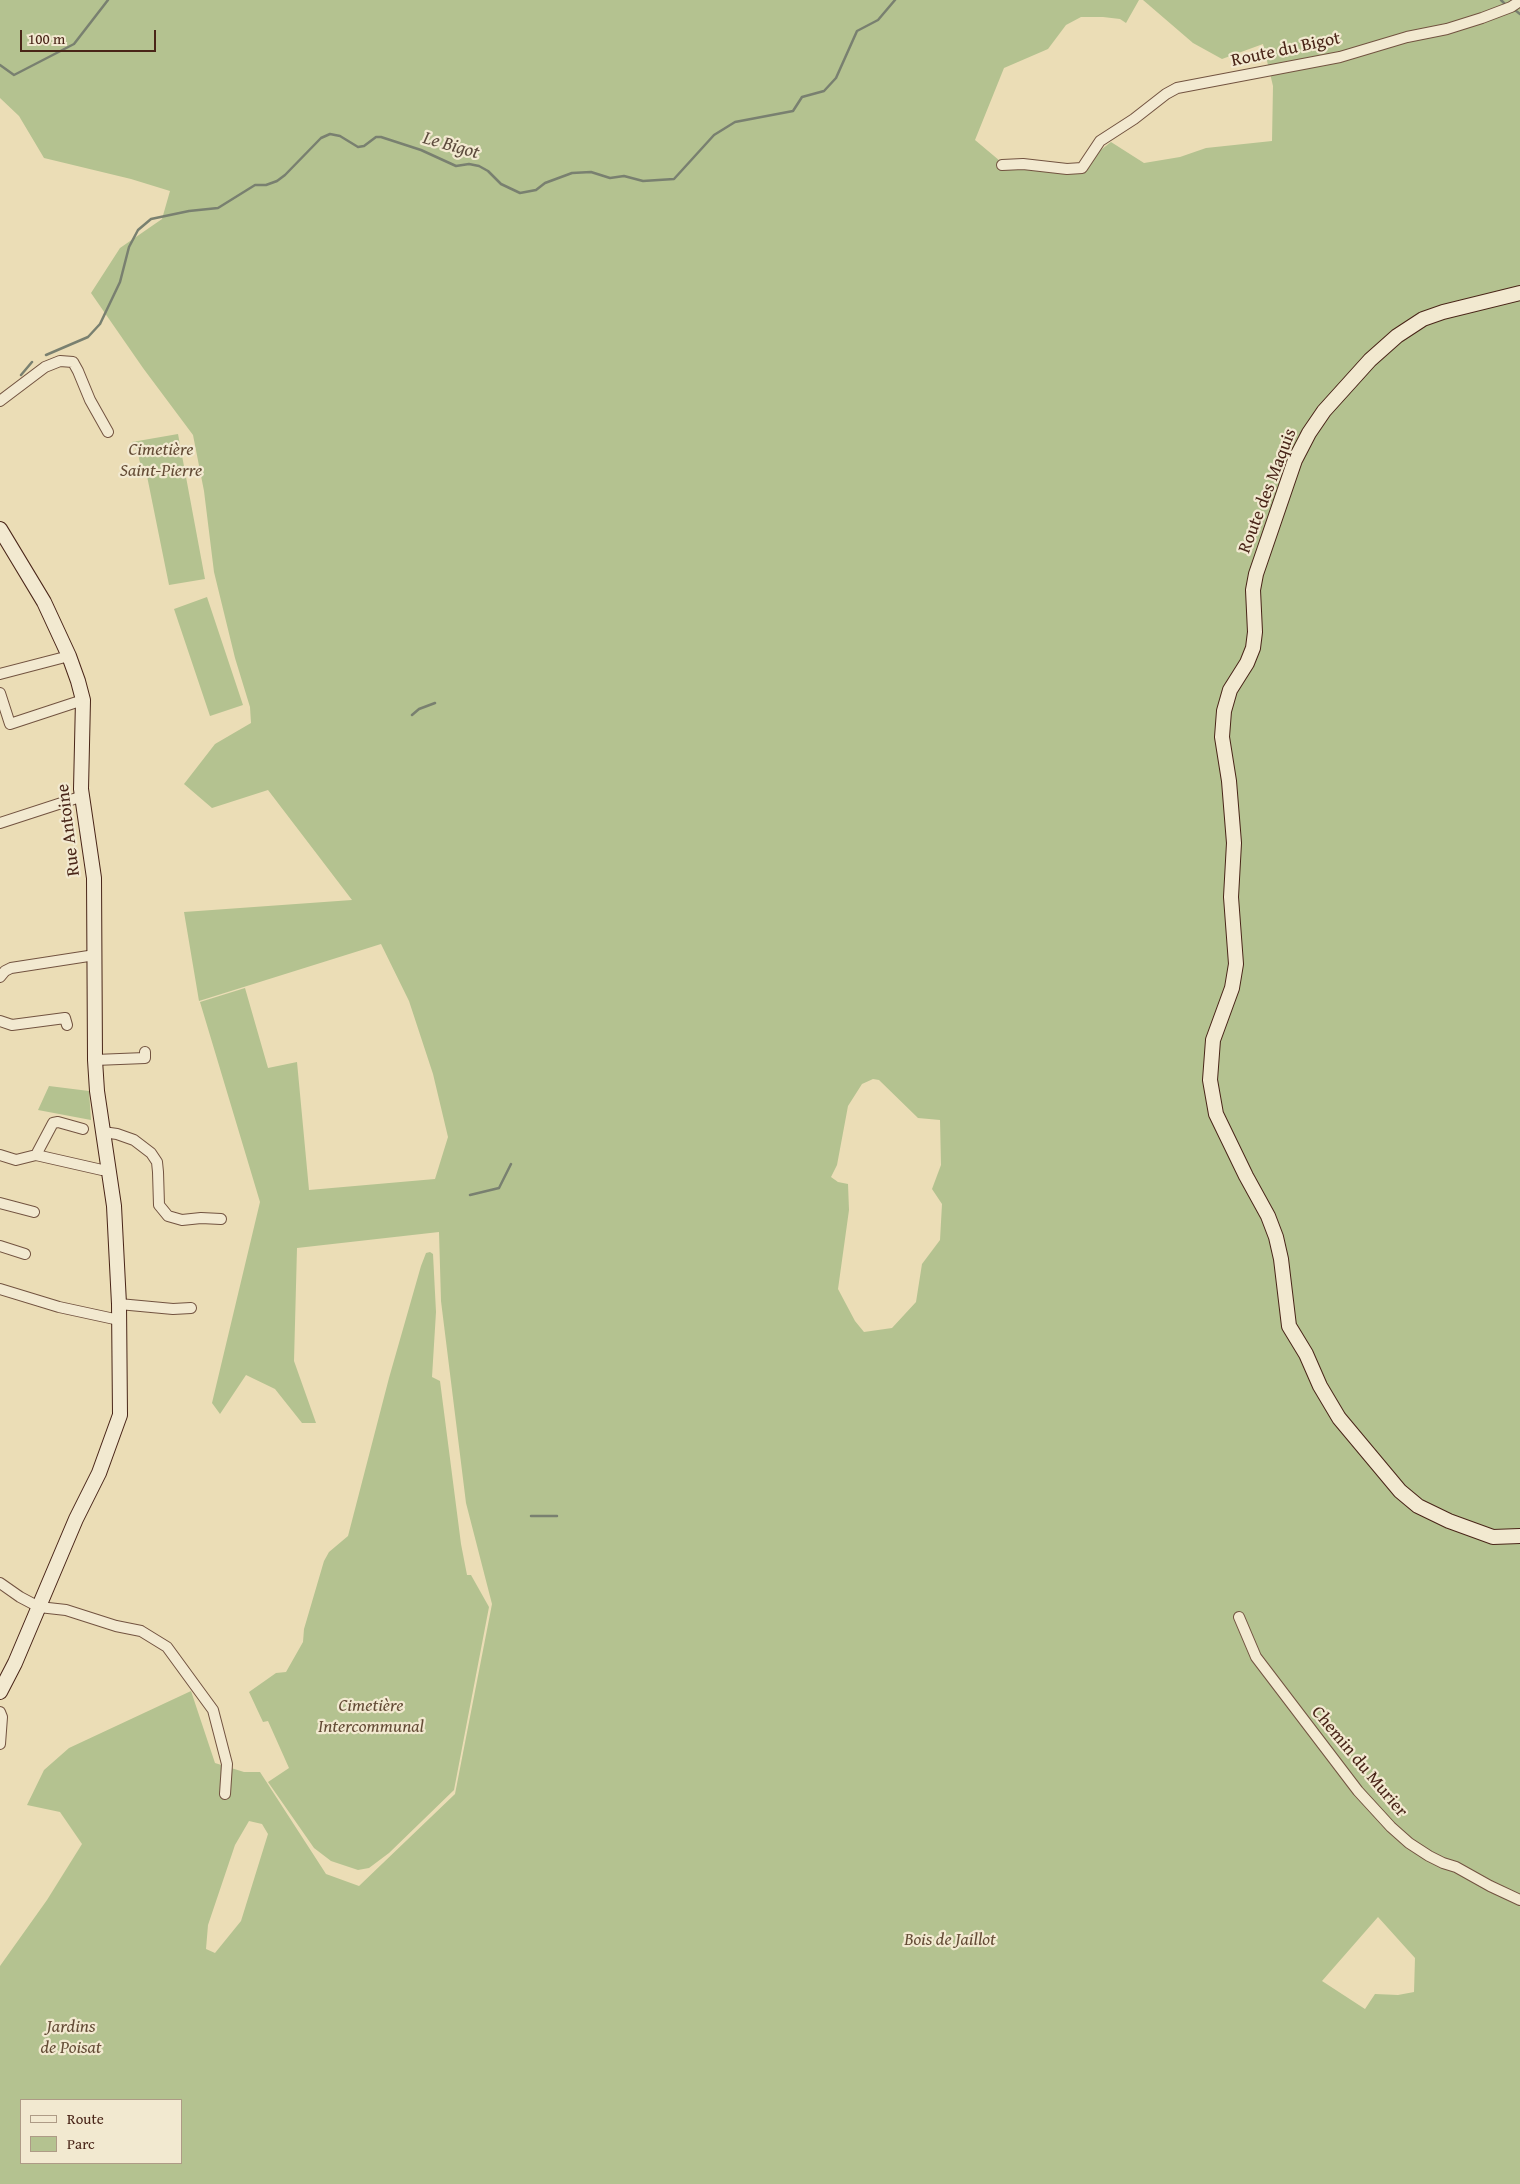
<!DOCTYPE html>
<html>
<head>
<meta charset="utf-8">
<style>
	body { margin:0 }
	#map { position:relative; width:1520px; height:2184px; overflow:hidden; background:#ebddb6; font-family:"Gentium Book Plus",serif }
	canvas { display:block }
	.legend { position:absolute; left:20px; top:2099px; width:162px; height:65px; box-sizing:border-box; background:#f2e9d0; border:1px solid #ae9b86; margin:0; padding:6px 9px; list-style:none; font-size:15px; color:#492518 }
	.legend li { display:flex; align-items:center; gap:10px; height:25px }
	.legend b { width:25px; border:1px solid #ae9b86 }
	.scale { position:absolute; left:20px; top:30px; width:136px; height:22px; box-sizing:border-box; border:2px solid #492518; border-top:0; padding-left:6px; font-size:15px; line-height:18px; white-space:nowrap; color:#492518; -webkit-text-stroke:4px #f2e9d0; paint-order:stroke }
</style>
</head>
<body>
<div id="map">
<canvas width="1520" height="2184"></canvas>
<ul class="legend">
<li><b style="height:6px;background:#f2e9d0"></b>Route</li>
<li><b style="height:14px;background:#b4c290"></b>Parc</li>
</ul>
<div class="scale">100 m</div>
</div>
<script>
const context = document.querySelector('canvas').getContext('2d');
context.lineJoin = 'round';
function fill(path, color) { context.fillStyle = color; context.fill(path, 'evenodd'); }
const toPath = rows => new Path2D(rows.map(r => 'M' + r).join(''));
function trace(path, color, width, dash) { context.strokeStyle = color; context.lineWidth = width; context.lineCap = dash ? 'butt' : 'round'; context.setLineDash(dash || []); context.stroke(path); }
function write(font, color, halo, rows, align = 'center') {
  context.font = font + ' "Gentium Book Plus",serif'; context.lineWidth = 4.5; context.setLineDash([]); context.textBaseline = 'middle'; context.strokeStyle = halo; context.fillStyle = color; for (const [text, x, y, turn = 0] of rows) {
    context.save(); context.translate(x, y); context.rotate((+turn || 0) * Math.PI / 180); context.textAlign = isNaN(turn) ? turn : align; if (halo) context.strokeText(text, 0, 0); context.fillText(text, 0, 0); context.restore();
  }
}
const green = toPath([
	[0,0,1139,0,1126,23,1120,19,1103,17,1081,17,1066,25,1048,49,1004,68,975,140,1000,161,1086,166,1093,156,1111,142,1144,163,1180,157,1206,148,1272,141,1273,86,1263,44,1222,59,1193,43,1143,0,1520,0,1520,2184,0,2184,0,1966,47,1900,82,1844,60,1812,27,1805,44,1770,69,1748,191,1691,215,1763,244,1772,260,1772,326,1874,359,1886,455,1794,492,1604,466,1503,441,1301,439,1232,297,1248,294,1361,316,1423,302,1423,275,1389,246,1375,220,1414,212,1403,260,1202,200,1002,245,988,268,1068,297,1062,309,1190,435,1179,448,1137,433,1074,409,1001,381,944,199,1001,184,912,352,900,268,790,212,808,184,784,215,744,251,723,250,707,235,658,214,572,204,491,193,435,143,368,91,293,120,248,162,219,170,191,131,179,44,158,19,116,0,98],
	[873,1079,879,1080,918,1118,940,1120,941,1165,932,1189,942,1204,940,1240,922,1264,916,1302,892,1328,864,1332,855,1321,838,1289,849,1210,848,1184,838,1182,831,1177,837,1165,848,1106,862,1084],
	[249,1821,262,1824,268,1834,241,1921,215,1953,206,1949,208,1925,235,1845],
	[1378,1917,1415,1958,1414,1992,1398,1995,1375,1994,1365,2009,1322,1981],
	[21,2100,181,2100,181,2163,21,2163],
	[178,434,205,579,169,585,147,476,143,476,138,454,132,442],
	[207,597,243,705,210,716,174,609],
	[49,1086,89,1091,91,1120,38,1110],
	[430,1252,433,1254,436,1312,432,1377,440,1381,461,1544,467,1575,471,1575,489,1607,454,1790,389,1853,369,1868,358,1870,331,1861,314,1848,268,1782,289,1768,268,1721,263,1722,249,1692,276,1673,286,1672,303,1642,304,1629,324,1561,329,1552,348,1536,389,1378,421,1266,426,1253]
]);
const stream = toPath([
	[1501,0,1505,4],
	[1515,10,1520,14],
	[0,65,14,75,74,44,108,0],
	[46,355,88,337,100,324,120,282,129,247,138,230,151,219,189,211,218,208,255,185,266,185,277,181,285,175,321,138,330,134,340,136,358,147,364,146,376,137,381,137,421,150,456,166,469,164,479,166,488,171,501,184,520,193,536,190,545,183,572,173,591,172,610,178,624,176,643,181,674,179,714,135,735,122,793,111,802,97,824,91,836,78,857,31,878,20,895,0],
	[21,375,32,362],
	[412,715,419,709,435,703],
	[470,1195,499,1188,511,1164],
	[531,1516,557,1516]
]);
const street = toPath([
	[1002,165,1023,164,1067,169,1082,168,1100,141,1134,119,1166,94,1177,88,1340,57,1407,37,1447,29,1482,18,1511,7,1520,1],
	[0,401,45,367,60,361,73,362,78,371,90,400,108,432],
	[0,674,69,656],
	[0,693,10,724,83,700],
	[0,823,83,796],
	[0,977,5,971,11,968,95,955],
	[0,1021,12,1025,65,1018,67,1025],
	[95,1060,145,1058,145,1052],
	[103,1132,117,1134,134,1140,151,1153,157,1162,158,1172,159,1205,168,1216,182,1220,201,1218,221,1219],
	[0,1155,16,1160,36,1155,102,1170,108,1169],
	[36,1155,53,1123,58,1122,83,1129],
	[0,1203,34,1212],
	[0,1246,25,1254],
	[0,1289,59,1307,119,1320],
	[119,1304,173,1309,191,1308],
	[0,1583,20,1597,39,1607,66,1610,116,1626,141,1631,167,1647,213,1710,227,1764,225,1794],
	[1239,1617,1256,1657,1358,1791,1391,1827,1409,1843,1429,1856,1443,1863,1456,1867,1490,1886,1520,1900],
	[0,1712,2,1717,0,1744]
]);
const secondary = toPath([
	[1520,293,1443,312,1423,319,1397,336,1370,360,1324,411,1309,433,1295,460,1256,574,1253,590,1255,632,1253,648,1247,663,1230,690,1224,711,1222,737,1229,781,1234,843,1231,897,1236,964,1232,988,1213,1040,1210,1080,1216,1114,1246,1176,1268,1216,1276,1237,1281,1259,1289,1326,1306,1354,1320,1386,1339,1418,1400,1491,1418,1506,1449,1521,1493,1537,1520,1536],
	[0,529,44,602,69,656,78,681,83,700,81,789,94,878,95,1060,97,1091,114,1206,119,1304,120,1415,99,1473,76,1519,15,1663,0,1692]
]);
const streetNames = [
	["Route du Bigot",1286,50,-12],
	["Route des Maquis",1268,491,-69],
	["Rue Antoine",69,830,-97],
	["Chemin du Murier",1359,1762,50]
];
const parkNames = [
	["Cimetière",161,450],
	["Saint-Pierre",161,471],
	["Cimetière",371,1706],
	["Intercommunal",371,1727],
	["Bois de Jaillot",950,1940],
	["Jardins",71,2027],
	["de Poisat",71,2048]
];
const waterNames = [
	["Le Bigot",451,146,16]
];
fill(green, '#b4c290');
trace(stream, '#798070', 2.5);
trace(street, '#725340', 12);
trace(secondary, '#492518', 16);
trace(street, '#f2e9d0', 10);
trace(secondary, '#f2e9d0', 14);
write('18px', '#492518', '#f2e9d0', streetNames);
write('italic 18px', '#644c36', '#f2e9d0', parkNames);
write('italic 19px', '#5d4b3d', '#f2e9d0', waterNames);
</script>
</body>
</html>
